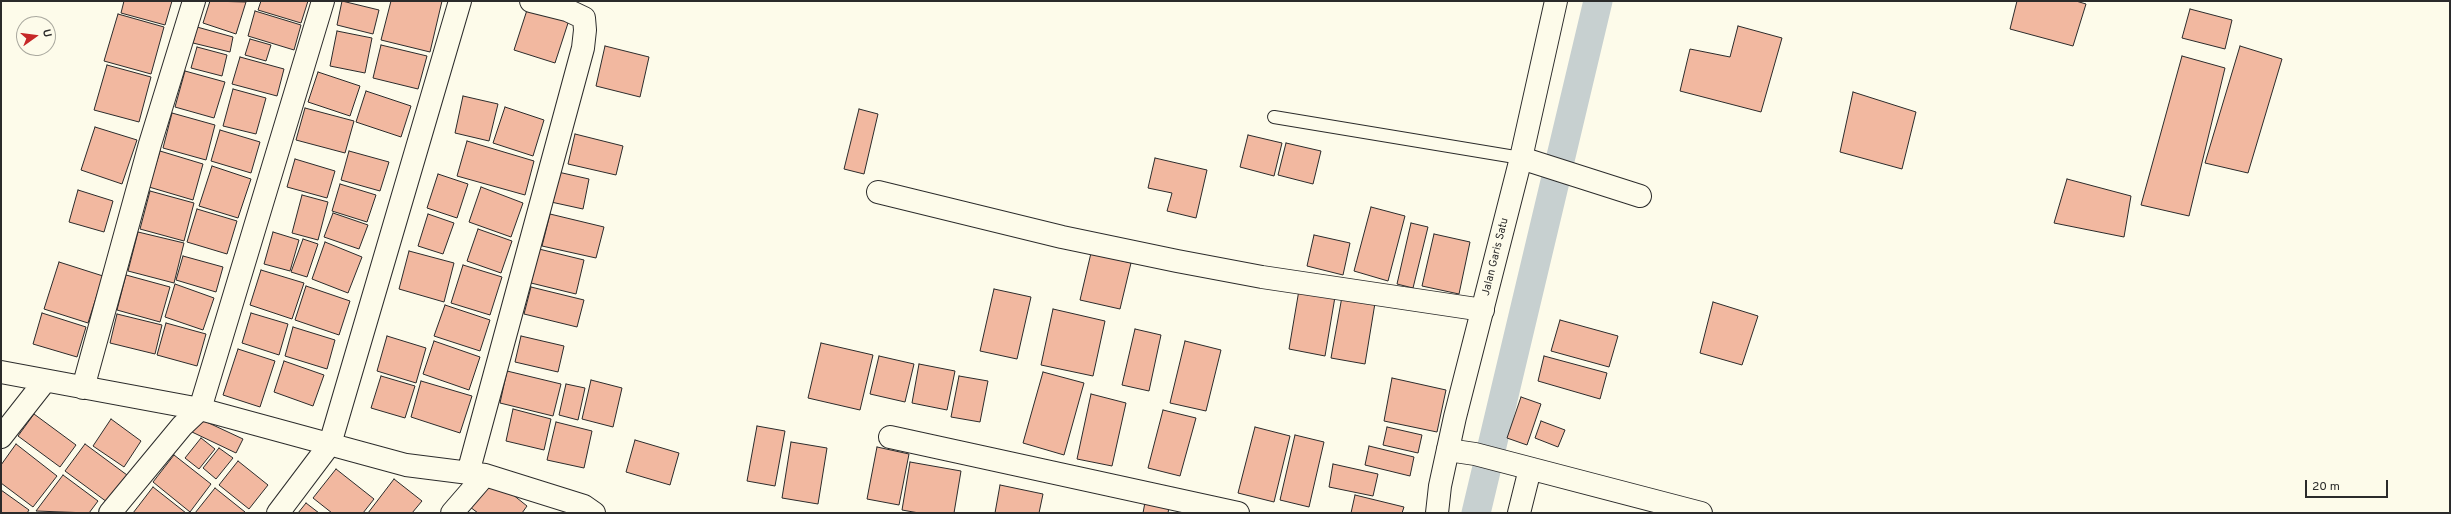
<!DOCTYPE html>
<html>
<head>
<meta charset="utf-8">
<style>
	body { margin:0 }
	#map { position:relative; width:2451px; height:514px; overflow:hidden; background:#fdfbea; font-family:Overpass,sans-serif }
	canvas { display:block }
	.frame { position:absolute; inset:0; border:2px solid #2b2b2b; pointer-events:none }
	.north { position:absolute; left:16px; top:16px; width:40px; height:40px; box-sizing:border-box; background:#fdfbea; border:1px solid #a9a89e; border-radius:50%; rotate:76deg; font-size:11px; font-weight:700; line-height:16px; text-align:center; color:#2b2b2b }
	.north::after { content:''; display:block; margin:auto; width:14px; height:18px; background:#c62828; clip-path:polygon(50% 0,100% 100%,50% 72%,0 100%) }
	.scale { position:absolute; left:2305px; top:480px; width:83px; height:18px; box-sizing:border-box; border:2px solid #2b2b2b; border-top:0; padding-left:5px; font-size:12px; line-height:14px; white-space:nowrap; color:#2b2b2b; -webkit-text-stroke:3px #fdfbea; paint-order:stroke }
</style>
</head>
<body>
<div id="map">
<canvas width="2451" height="514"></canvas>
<div class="frame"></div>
<div class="north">U</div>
<div class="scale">20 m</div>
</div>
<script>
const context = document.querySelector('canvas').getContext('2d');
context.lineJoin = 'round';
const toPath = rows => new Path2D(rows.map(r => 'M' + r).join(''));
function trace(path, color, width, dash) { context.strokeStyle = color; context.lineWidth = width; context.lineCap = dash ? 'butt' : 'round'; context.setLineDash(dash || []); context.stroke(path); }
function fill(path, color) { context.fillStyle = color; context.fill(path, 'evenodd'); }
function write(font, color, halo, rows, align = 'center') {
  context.font = font + ' Overpass,sans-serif'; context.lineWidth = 3; context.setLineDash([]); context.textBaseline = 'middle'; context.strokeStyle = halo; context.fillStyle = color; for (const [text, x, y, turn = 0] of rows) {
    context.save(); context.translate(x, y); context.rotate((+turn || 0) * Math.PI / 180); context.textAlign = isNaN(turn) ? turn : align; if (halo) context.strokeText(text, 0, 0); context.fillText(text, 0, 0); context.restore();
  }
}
const canal = toPath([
	[1476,513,1598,1]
]);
const building = toPath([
	[124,1,172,1,165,25,121,13,124,1],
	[210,1,246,2,236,34,203,23,210,1],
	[261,1,308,1,301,23,258,10,261,1],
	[342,1,379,10,373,34,337,25,342,1],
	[391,1,442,1,430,52,381,40,391,1],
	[2017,1,2076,1,2086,4,2073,46,2010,29,2017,1],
	[528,7,569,20,555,63,514,50,528,7],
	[2190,9,2232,20,2225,49,2182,38,2190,9],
	[255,11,301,25,294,50,248,36,255,11],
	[118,14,164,27,151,74,104,61,118,14],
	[1738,26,1782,38,1761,112,1680,91,1690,49,1730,57,1738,26],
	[197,27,233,37,230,52,193,43,197,27],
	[337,31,372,38,365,73,330,66,337,31],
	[250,39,271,45,266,61,245,55,250,39],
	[381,45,427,56,418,89,373,78,381,45],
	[605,46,649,57,640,97,596,86,605,46],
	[2240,46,2282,59,2248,173,2205,163,2240,46],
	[197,47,227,55,222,76,191,68,197,47],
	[2182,56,2225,68,2189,216,2141,205,2182,56],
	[240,57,284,69,277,96,232,84,240,57],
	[107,65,151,77,139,122,94,110,107,65],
	[185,71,225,82,214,118,175,107,185,71],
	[318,72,360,86,350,116,308,102,318,72],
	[233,89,266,98,256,134,223,126,233,89],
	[366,91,411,106,401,137,356,122,366,91],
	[1853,92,1916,112,1902,169,1840,152,1853,92],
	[463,96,498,104,489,141,455,133,463,96],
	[505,107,544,120,533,156,493,143,505,107],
	[305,108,354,121,345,153,296,140,305,108],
	[859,109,878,114,864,174,844,169,859,109],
	[172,113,215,125,206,160,163,148,172,113],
	[95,127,137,140,122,184,81,170,95,127],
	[220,130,260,142,251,173,211,161,220,130],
	[575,134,623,146,616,175,568,164,575,134],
	[1248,135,1282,143,1274,176,1240,167,1248,135],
	[467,141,534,161,525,195,457,176,467,141],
	[1286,143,1321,151,1313,184,1278,175,1286,143],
	[160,151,203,164,193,200,149,187,160,151],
	[349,151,389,162,380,191,341,180,349,151],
	[1155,158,1207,170,1196,218,1167,211,1172,193,1148,188,1155,158],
	[295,159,335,171,327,198,287,187,295,159],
	[212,166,251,179,238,218,199,206,212,166],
	[558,172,589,179,583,209,551,202,558,172],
	[438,174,468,184,457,218,427,208,438,174],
	[2067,179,2131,196,2124,237,2054,223,2067,179],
	[340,184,376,195,367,222,332,211,340,184],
	[481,187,523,203,511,237,469,222,481,187],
	[78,190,113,201,104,232,69,222,78,190],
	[150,191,194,203,184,241,140,229,150,191],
	[302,195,328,202,318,240,292,233,302,195],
	[1371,207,1405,216,1388,281,1354,271,1371,207],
	[197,209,237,221,227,254,187,242,197,209],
	[333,213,368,225,359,249,324,237,333,213],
	[428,214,454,223,443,254,418,246,428,214],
	[550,214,604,227,596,258,542,246,550,214],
	[1411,223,1428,227,1413,288,1397,284,1411,223],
	[478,229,512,241,501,273,467,261,478,229],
	[138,232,184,243,174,283,128,271,138,232],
	[273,232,299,240,290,271,264,264,273,232],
	[1434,234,1470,242,1459,294,1422,286,1434,234],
	[1314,235,1350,243,1343,275,1307,266,1314,235],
	[303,239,318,244,307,277,291,272,303,239],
	[325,242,362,257,348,293,312,279,325,242],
	[539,249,584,260,576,294,531,283,539,249],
	[409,251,454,263,444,302,399,289,409,251],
	[1091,253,1131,263,1120,309,1080,300,1091,253],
	[183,256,223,267,216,292,176,280,183,256],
	[59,262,103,276,88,323,44,309,59,262],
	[463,265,502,277,490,315,451,303,463,265],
	[261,270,304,283,292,319,250,305,261,270],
	[126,275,170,287,160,322,117,310,126,275],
	[175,284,214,298,203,330,165,317,175,284],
	[1300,284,1336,291,1325,356,1289,349,1300,284],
	[306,286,350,301,339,335,295,320,306,286],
	[531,287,584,300,577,327,524,314,531,287],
	[994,289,1031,297,1017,359,980,351,994,289],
	[1343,291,1376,297,1365,364,1331,358,1343,291],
	[1713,302,1758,316,1742,365,1700,353,1713,302],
	[445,305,490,320,480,351,434,336,445,305],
	[1053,309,1105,321,1093,376,1041,365,1053,309],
	[42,313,86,327,77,357,33,344,42,313],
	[251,313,288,324,279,355,242,343,251,313],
	[117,314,162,325,155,354,110,343,117,314],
	[1560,320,1618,336,1609,367,1551,351,1560,320],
	[166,323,206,334,197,366,157,355,166,323],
	[293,327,335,340,327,369,285,356,293,327],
	[1135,329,1161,335,1149,391,1122,385,1135,329],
	[387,336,426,348,416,383,377,371,387,336],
	[521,336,564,346,558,372,515,362,521,336],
	[434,341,480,357,469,390,423,374,434,341],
	[1185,341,1221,350,1206,411,1170,403,1185,341],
	[821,343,873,355,860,410,808,398,821,343],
	[238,349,275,361,260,407,223,395,238,349],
	[879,356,914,364,905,402,870,394,879,356],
	[1544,356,1607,373,1600,399,1538,381,1544,356],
	[284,361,324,375,313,406,274,392,284,361],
	[919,364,955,371,947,410,912,403,919,364],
	[507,371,561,384,553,416,500,403,507,371],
	[1043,372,1084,383,1064,455,1023,443,1043,372],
	[381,376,415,386,405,418,371,408,381,376],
	[959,376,988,381,980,422,951,417,959,376],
	[1392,378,1446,390,1437,432,1384,421,1392,378],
	[591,380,622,388,613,427,582,419,591,380],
	[421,381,472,396,460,433,411,417,421,381],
	[566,384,585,388,578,420,559,415,566,384],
	[1091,394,1126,403,1112,466,1077,459,1091,394],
	[1521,397,1541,404,1527,445,1507,438,1521,397],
	[513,409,551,419,544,450,506,441,513,409],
	[1163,410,1196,418,1180,476,1148,468,1163,410],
	[34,414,76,445,60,467,18,436,34,414],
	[198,418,243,439,236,453,192,432,198,418],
	[111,419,141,441,124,467,93,446,111,419],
	[1541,421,1565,430,1558,447,1535,438,1541,421],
	[556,422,592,431,584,468,547,460,556,422],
	[757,426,785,431,775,486,747,481,757,426],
	[1255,427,1290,436,1274,502,1238,493,1255,427],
	[1387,427,1422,435,1418,453,1383,445,1387,427],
	[1295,435,1324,442,1309,507,1280,500,1295,435],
	[201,438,215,449,199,469,185,458,201,438],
	[635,440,679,453,670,485,626,472,635,440],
	[791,442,827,448,818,504,782,498,791,442],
	[16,444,57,476,33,507,1,483,1,465,16,444],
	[85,444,127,475,107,502,65,471,85,444],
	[1369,446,1414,457,1410,476,1365,465,1369,446],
	[877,447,909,454,899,505,867,499,877,447],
	[219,448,233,458,216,479,203,468,219,448],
	[174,455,211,484,190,512,153,482,174,455],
	[238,461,268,485,249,509,219,485,238,461],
	[910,462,961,471,954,513,919,513,902,510,910,462],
	[1333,464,1378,474,1373,496,1329,487,1333,464],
	[336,469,374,499,363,513,332,513,313,498,336,469],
	[63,475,98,501,89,513,36,511,63,475],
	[492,478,527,506,522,513,478,513,470,507,492,478],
	[394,479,422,501,412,513,368,513,394,479],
	[1000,485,1043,494,1039,513,995,513,1000,485],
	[153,487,186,513,133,513,153,487],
	[215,488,245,512,245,513,195,513,215,488],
	[1,490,29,510,27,513,1,513,1,490],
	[1355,495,1404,507,1402,513,1351,513,1355,495],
	[1146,497,1170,501,1168,513,1143,513,1146,497],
	[306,503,319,513,298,513,306,503]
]);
const service = toPath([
	[1274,117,1521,158]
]);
const minor = toPath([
	[1521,158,1640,196],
	[878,192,1062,237,1177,261,1262,277,1483,310],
	[1,372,200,409,406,465,485,475,584,506,594,513],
	[83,388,150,144,194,1],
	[1,437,45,381],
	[890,437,1238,513],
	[1448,450,1475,454,1701,513],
	[468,473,583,48,585,30,584,18,567,10,531,1],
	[110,513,182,426,200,409,323,1],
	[278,513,330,444,460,1],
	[452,513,485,475],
	[1519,513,1530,469]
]);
const tertiary = toPath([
	[1437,513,1440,486,1455,417,1521,158,1556,1]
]);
const streetNames = [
	["Jalan Garis Satu",1496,257,-76]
];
trace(canal, '#c7d0d0', 29);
fill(building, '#f2b8a0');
trace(building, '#2b2b2b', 1);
trace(service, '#2b2b2b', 14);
trace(minor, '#2b2b2b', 24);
trace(tertiary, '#2b2b2b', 24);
trace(service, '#fdfbea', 12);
trace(minor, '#fdfbea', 22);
trace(tertiary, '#fdfbea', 22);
write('11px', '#2b2b2b', '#fdfbea', streetNames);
</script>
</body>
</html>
